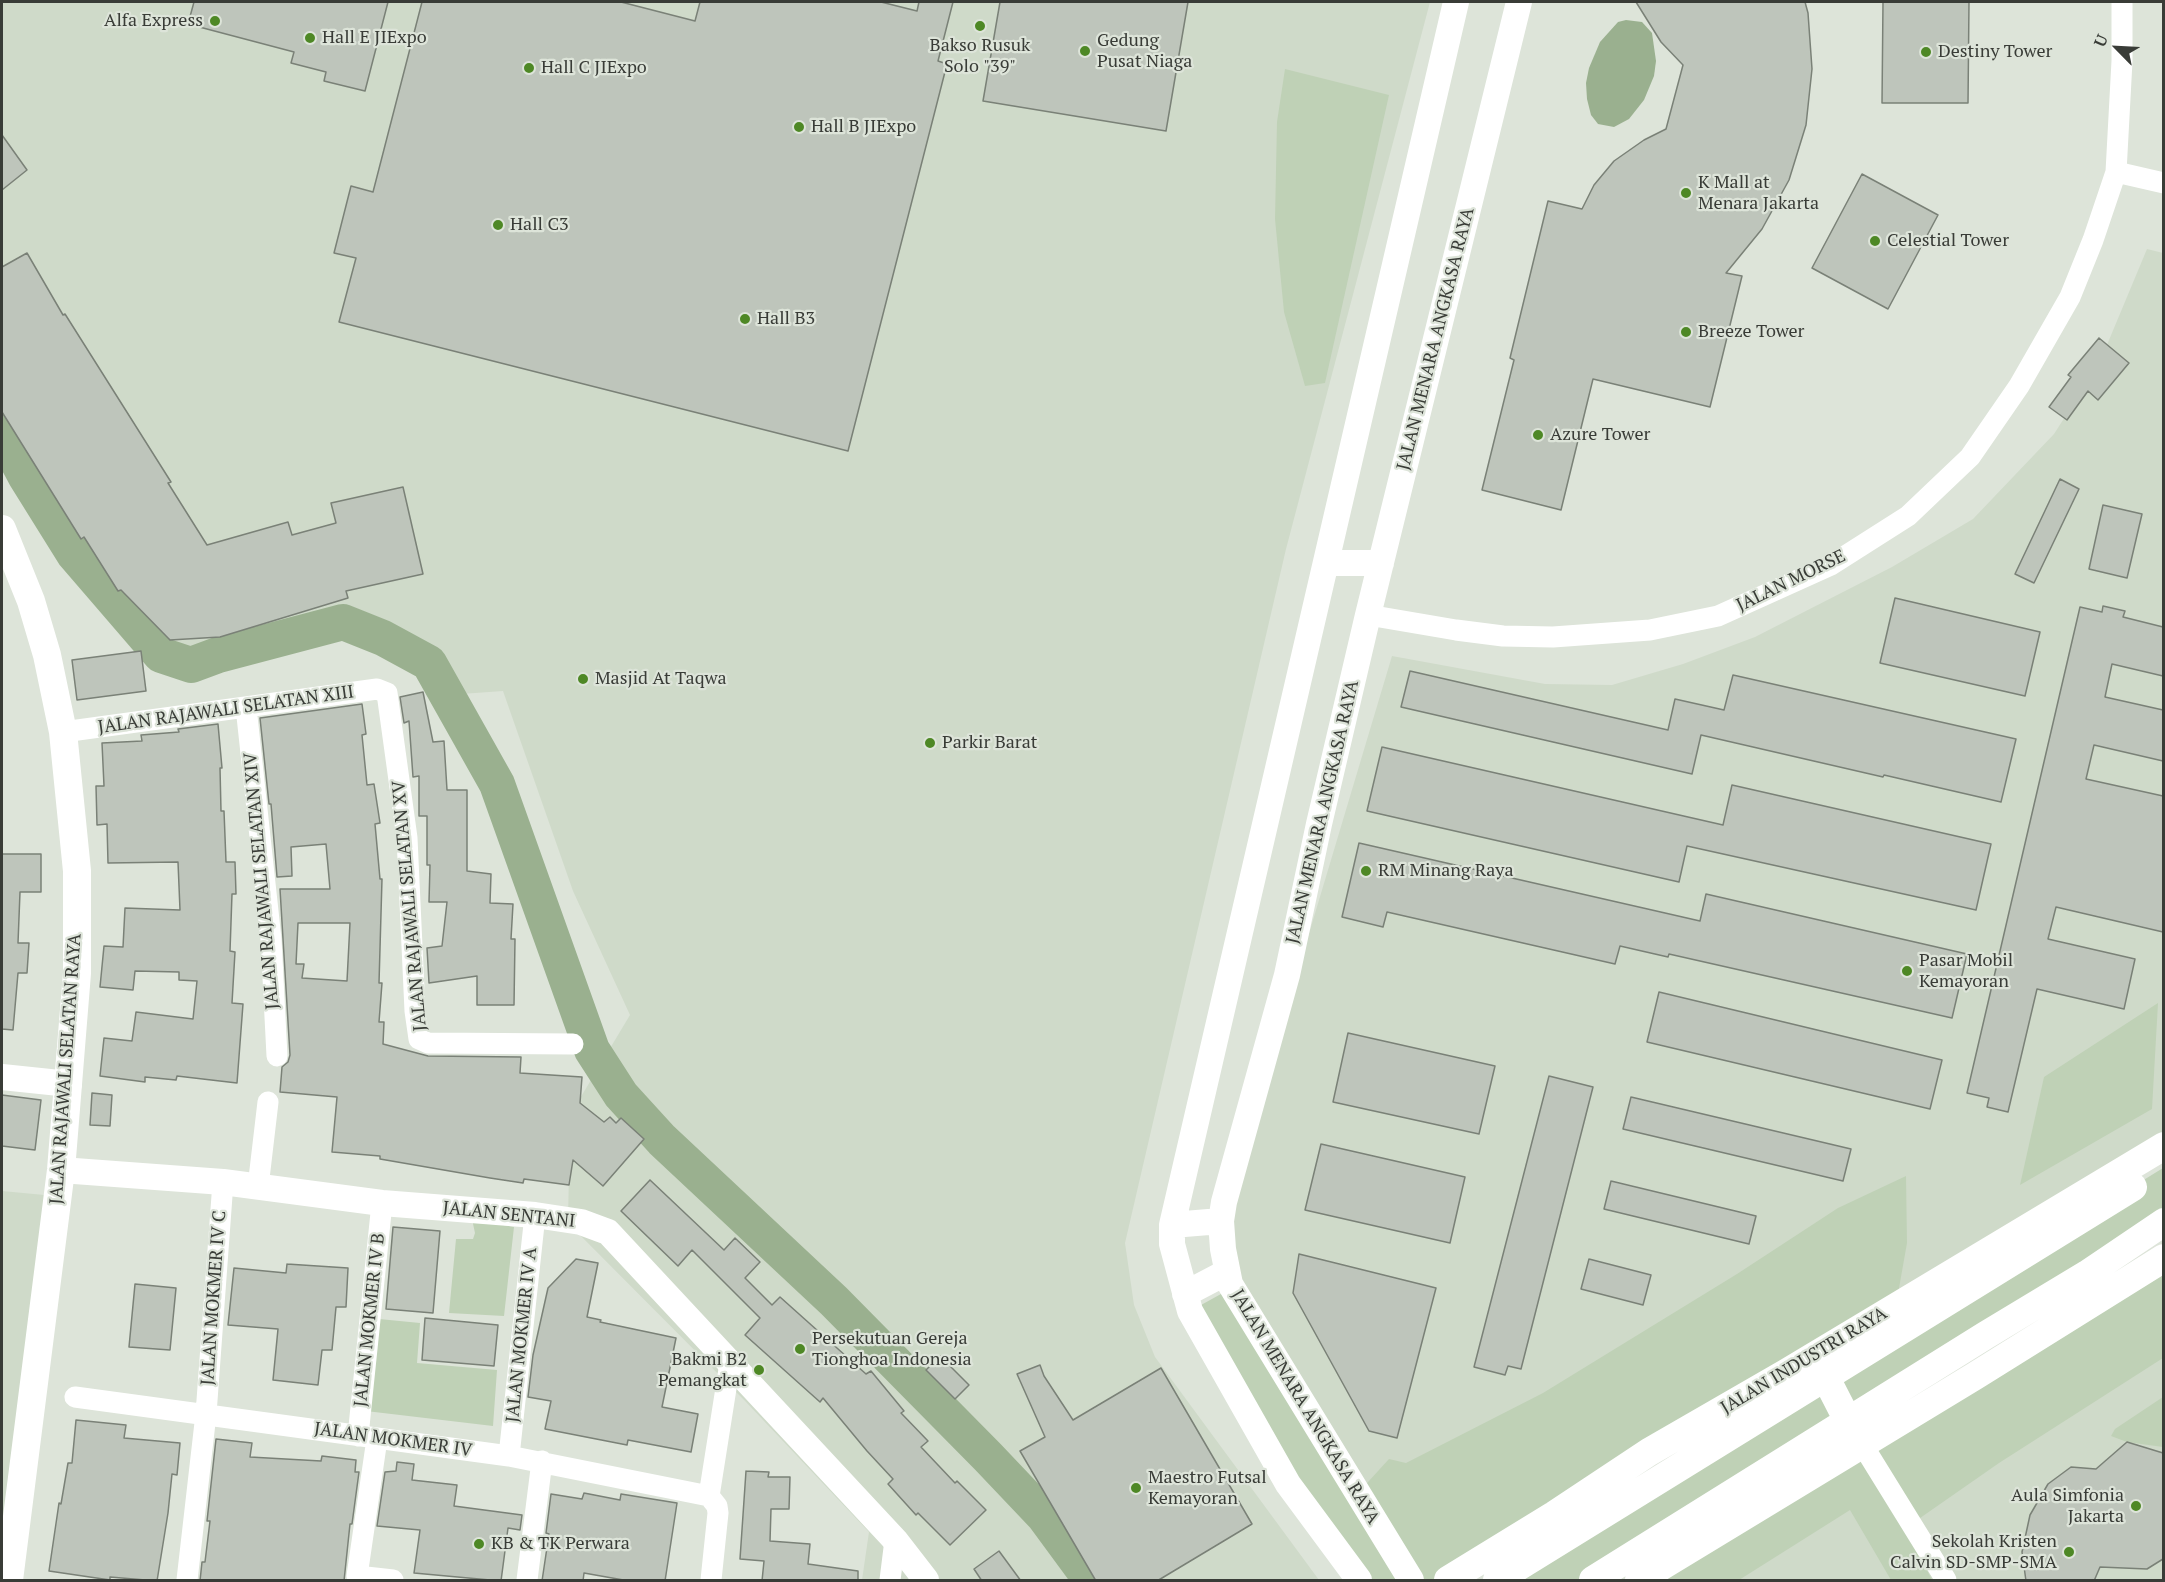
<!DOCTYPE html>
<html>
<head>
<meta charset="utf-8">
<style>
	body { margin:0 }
	#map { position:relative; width:2165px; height:1582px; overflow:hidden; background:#dde4d9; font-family:"PT Serif",serif }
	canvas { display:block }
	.frame { position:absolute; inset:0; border:3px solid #393c37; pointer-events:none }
	.north { position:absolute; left:2087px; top:18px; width:60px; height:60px; -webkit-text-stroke:4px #dde4d9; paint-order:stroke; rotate:294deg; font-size:16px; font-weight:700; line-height:24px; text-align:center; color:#393c37 }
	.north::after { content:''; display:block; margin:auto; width:21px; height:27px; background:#393c37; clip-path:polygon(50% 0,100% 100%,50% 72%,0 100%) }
</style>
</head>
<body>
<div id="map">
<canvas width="2165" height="1582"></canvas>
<div class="frame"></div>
<div class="north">U</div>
</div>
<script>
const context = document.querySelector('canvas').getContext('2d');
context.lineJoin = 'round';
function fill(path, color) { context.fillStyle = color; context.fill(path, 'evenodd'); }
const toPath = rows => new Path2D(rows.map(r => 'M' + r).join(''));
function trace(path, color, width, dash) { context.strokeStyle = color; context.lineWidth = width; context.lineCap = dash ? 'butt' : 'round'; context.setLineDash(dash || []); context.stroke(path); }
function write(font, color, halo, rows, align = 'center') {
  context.font = font + ' "PT Serif",serif'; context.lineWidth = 4.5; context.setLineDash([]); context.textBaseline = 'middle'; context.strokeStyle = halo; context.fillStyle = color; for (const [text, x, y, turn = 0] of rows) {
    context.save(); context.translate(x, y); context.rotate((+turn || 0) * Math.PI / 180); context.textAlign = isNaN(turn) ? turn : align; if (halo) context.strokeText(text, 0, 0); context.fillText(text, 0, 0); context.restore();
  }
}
const built = toPath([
	[2,2,1430,2,1286,549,1125,1243,1134,1305,1155,1357,1319,1580,862,1580,869,1532,746,1402,568,1223,570,1115,630,1015,573,891,503,691,447,695,429,663,383,638,343,622,191,665,158,652,74,554,2,432],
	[2147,249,2163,253,2163,1146,1411,1580,1231,1283,1223,1221,1392,656,1545,684,1612,685,1683,664,1755,637,1892,567,1973,519,2054,434,2099,364],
	[2,1191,55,1196,2,1580],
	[2163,1243,2163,1580,1665,1580]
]);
const green = toPath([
	[1285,69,1389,95,1325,383,1305,386,1284,312,1275,219,1277,122],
	[2158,1003,2152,1109,2020,1185,2044,1077],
	[2163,1168,2163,1222,1593,1580,1497,1580],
	[1906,1176,1907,1243,1896,1305,1448,1580,1359,1580,1192,1310,1230,1289,1358,1493,1389,1459,1406,1463,1543,1393,1737,1274,1838,1208],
	[472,1219,514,1227,504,1316,449,1313,456,1239,473,1239,475,1233],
	[2163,1256,2163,1358,1999,1463,1910,1525,1868,1455,1932,1580,1891,1580,1850,1510,1739,1580,1641,1580],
	[379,1319,420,1323,417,1363,497,1370,493,1426,366,1411],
	[2163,1397,2163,1447,2127,1442,2111,1436,2115,1429]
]);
const water = toPath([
	[1626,20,1642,22,1652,33,1656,61,1654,76,1644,100,1629,119,1614,127,1598,124,1591,115,1587,99,1586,83,1589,68,1600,42,1618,22]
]);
const river = toPath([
	[2,432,26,477,74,554,161,655,191,665,218,655,343,622,383,638,429,663,497,784,592,1050,621,1095,662,1140,834,1301,988,1457,1044,1516,1091,1580]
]);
const building = toPath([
	[194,2,388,2,365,91,324,81,326,72,291,63,294,52,188,24,194,2],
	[422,2,621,2,695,21,700,2,881,2,917,11,919,2,953,2,938,61,947,64,848,451,339,322,356,258,334,253,351,186,373,192,422,2],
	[1000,2,1188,2,1166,131,983,101,1000,2],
	[1636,2,1805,2,1808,13,1812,69,1806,125,1789,180,1762,229,1726,273,1742,276,1710,407,1593,379,1561,510,1482,490,1514,360,1510,358,1548,201,1582,209,1594,185,1614,161,1644,140,1666,129,1683,65,1661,42,1636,2],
	[1883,2,1969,2,1968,103,1882,103,1883,2],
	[2,135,27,170,2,190,2,135],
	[1862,174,1938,215,1888,309,1812,268,1862,174],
	[27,253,63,315,65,314,171,482,168,483,207,545,288,522,292,535,336,523,331,503,403,487,423,574,346,591,348,598,220,637,170,640,121,590,118,591,84,537,81,539,2,412,2,267,27,253],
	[2099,338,2129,363,2098,400,2088,391,2067,420,2049,407,2071,377,2068,375,2099,338],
	[2060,479,2079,489,2034,583,2015,574,2060,479],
	[2103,505,2142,514,2127,578,2089,569,2103,505],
	[1895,598,2040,632,2025,696,1880,663,1895,598],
	[2103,606,2125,611,2123,617,2163,627,2163,676,2112,664,2105,697,2163,710,2163,761,2094,745,2086,779,2163,796,2163,932,2056,907,2048,939,2135,959,2124,1009,2037,989,2008,1112,1987,1107,1989,1098,1967,1093,2080,607,2102,612,2103,606],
	[141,651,146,691,77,700,72,660,141,651],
	[1410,671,1668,730,1675,699,1724,710,1733,675,2016,739,2001,802,1884,775,1883,777,1701,735,1692,774,1401,707,1410,671],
	[423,692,433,742,444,741,447,790,467,790,467,871,491,874,490,903,513,904,511,939,515,939,514,1005,477,1005,477,976,429,983,427,948,442,946,447,902,429,902,430,865,427,865,427,816,419,816,419,776,413,777,409,721,404,723,400,697,423,692],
	[362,704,366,734,362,735,367,785,374,784,380,823,375,824,380,879,382,879,379,983,382,983,379,1022,384,1022,383,1044,428,1056,521,1057,520,1073,582,1077,580,1103,604,1122,610,1117,616,1123,621,1118,644,1139,603,1186,573,1160,569,1185,524,1179,523,1183,490,1178,380,1159,380,1156,332,1152,337,1097,280,1092,282,1067,288,1062,290,1055,280,889,330,889,326,844,291,847,292,876,277,877,271,804,269,804,260,718,362,704],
	[298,923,350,923,347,981,302,978,304,964,296,964,298,923],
	[218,724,222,768,220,768,221,811,224,811,226,862,235,862,236,894,232,894,230,951,235,952,232,1003,243,1004,237,1083,177,1076,176,1080,145,1077,145,1082,100,1076,104,1038,132,1041,136,1012,193,1019,197,981,179,980,179,972,135,971,133,990,100,987,104,946,123,947,125,908,180,910,178,862,108,863,107,824,97,825,96,786,104,786,102,743,142,741,141,735,179,732,178,729,218,724],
	[1382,747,1723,825,1732,785,1991,844,1976,910,1687,846,1679,882,1367,811,1382,747],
	[1359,843,1700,921,1706,894,1967,954,1952,1018,1669,954,1668,957,1620,946,1615,964,1387,912,1383,927,1342,917,1359,843],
	[2,854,41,854,41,892,20,892,18,943,29,943,27,973,18,973,13,1030,2,1029,2,854],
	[1659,992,1942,1060,1930,1109,1647,1042,1659,992],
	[1348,1033,1495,1066,1479,1134,1333,1102,1348,1033],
	[1549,1076,1593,1087,1521,1369,1508,1366,1505,1375,1474,1367,1549,1076],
	[92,1093,112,1095,110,1126,90,1125,92,1093],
	[2,1095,41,1100,35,1150,2,1146,2,1095],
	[1631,1097,1851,1149,1843,1181,1623,1129,1631,1097],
	[1321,1144,1465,1177,1450,1243,1305,1210,1321,1144],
	[650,1180,724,1250,735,1238,760,1262,745,1278,772,1305,780,1297,866,1374,871,1371,904,1411,901,1413,928,1441,921,1447,955,1483,957,1481,986,1510,950,1545,918,1513,916,1515,888,1484,893,1479,867,1451,823,1398,820,1402,745,1335,760,1318,692,1250,678,1266,621,1211,650,1180],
	[1611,1181,1756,1216,1749,1244,1604,1209,1611,1181],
	[393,1227,440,1231,433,1313,386,1309,393,1227],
	[1299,1254,1436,1288,1397,1438,1369,1431,1293,1293,1299,1254],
	[576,1259,598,1263,587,1317,601,1320,600,1322,676,1338,662,1407,698,1414,691,1452,628,1440,627,1445,545,1429,551,1401,528,1397,533,1355,548,1288,576,1259],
	[1589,1259,1651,1275,1643,1305,1581,1289,1589,1259],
	[287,1264,348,1268,346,1307,336,1307,332,1350,322,1350,318,1385,273,1380,278,1329,228,1325,234,1268,286,1273,287,1264],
	[135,1284,176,1288,170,1350,129,1347,135,1284],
	[425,1318,498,1325,494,1366,422,1360,425,1318],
	[940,1356,969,1385,955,1399,926,1370,940,1356],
	[1040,1365,1044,1376,1073,1420,1161,1368,1252,1524,1157,1581,1096,1581,1020,1451,1045,1437,1017,1374,1040,1365],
	[76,1420,126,1425,124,1438,180,1443,177,1475,172,1474,168,1513,157,1581,110,1577,110,1580,49,1571,59,1503,61,1504,68,1463,72,1463,76,1420],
	[216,1439,252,1443,250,1457,321,1461,322,1456,356,1460,355,1472,359,1472,352,1524,350,1524,344,1581,200,1581,202,1562,205,1562,210,1521,207,1521,216,1439],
	[2127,1442,2163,1453,2163,1559,2147,1569,2100,1567,2094,1581,2026,1581,2022,1552,2030,1515,2048,1484,2071,1467,2096,1469,2127,1442],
	[397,1462,414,1464,412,1480,457,1485,454,1506,522,1515,520,1530,508,1528,501,1581,414,1573,420,1530,377,1526,385,1472,396,1471,397,1462],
	[746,1471,769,1472,768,1477,790,1477,789,1509,771,1509,770,1541,810,1544,808,1564,858,1571,858,1581,762,1581,764,1561,740,1559,746,1471],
	[584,1493,620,1500,621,1494,677,1503,665,1581,629,1581,584,1573,583,1581,542,1581,549,1534,546,1533,551,1494,582,1499,584,1493],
	[999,1551,1021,1581,982,1581,974,1569,999,1551]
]);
const minor = toPath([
	[2116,172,2164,183],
	[1368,615,1456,630,1503,636,1553,637,1650,630,1718,616,1831,565,1908,516,1970,457,2019,386,2070,297,2093,240,2116,172,2122,61,2122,2],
	[246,707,271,939,277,1056],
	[63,732,377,689,387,693,407,838,415,1011,419,1039,428,1043,573,1044],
	[258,1187,268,1102],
	[75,1397,509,1456,709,1496,717,1506,718,1513,711,1580],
	[358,1436,382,1203],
	[377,1439,357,1576,393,1580],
	[1862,1444,1946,1580],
	[509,1456,535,1215],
	[709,1496,730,1363],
	[187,1580,206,1414,223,1182],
	[527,1580,542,1461],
	[890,1580,895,1540]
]);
const tertiary = toPath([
	[1327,563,1381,563],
	[2,1077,69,1084],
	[61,1170,223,1182,382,1203,535,1215,581,1222,608,1232,895,1540,926,1580],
	[1172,1225,1221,1221],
	[1185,1294,1227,1272],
	[1359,1580,1288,1484,1190,1311,1172,1244,1172,1225,1456,2],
	[1411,1580,1230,1284,1223,1249,1221,1221,1224,1202,1287,975,1319,824,1368,615,1519,2]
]);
const secondary = toPath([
	[2,529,31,601,47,655,63,732,77,871,77,973,61,1170,9,1580],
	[1826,1378,1848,1421],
	[1448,1580,1554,1515,1649,1452,1786,1373,2164,1146],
	[1497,1580,2133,1187],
	[1593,1580,1986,1335,2087,1274,2164,1222],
	[1639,1580,1975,1376,2164,1258]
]);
const markers = [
	[215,21,6,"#4e8825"],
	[980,26,6,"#4e8825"],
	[310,38,6,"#4e8825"],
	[1085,51,6,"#4e8825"],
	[1926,52,6,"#4e8825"],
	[529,68,6,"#4e8825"],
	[799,127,6,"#4e8825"],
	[1686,193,6,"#4e8825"],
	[498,225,6,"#4e8825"],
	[1875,241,6,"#4e8825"],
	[745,319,6,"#4e8825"],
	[1686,332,6,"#4e8825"],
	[1538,435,6,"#4e8825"],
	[583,679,6,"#4e8825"],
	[930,743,6,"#4e8825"],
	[1366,871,6,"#4e8825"],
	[1907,971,6,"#4e8825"],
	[800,1349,6,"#4e8825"],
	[759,1370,6,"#4e8825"],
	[1136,1488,6,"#4e8825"],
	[2136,1506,6,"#4e8825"],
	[479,1544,6,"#4e8825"],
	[2069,1552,6,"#4e8825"]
];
const poiNames = [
	["Alfa Express",203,21,"right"],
	["Hall E JIExpo",322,38],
	["Gedung",1097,41],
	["Pusat Niaga",1097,62],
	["Bakso Rusuk",980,46,"center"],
	["Solo \"39\"",980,67,"center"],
	["Destiny Tower",1938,52],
	["Hall C JIExpo",541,68],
	["Hall B JIExpo",811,127],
	["K Mall at",1698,183],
	["Menara Jakarta",1698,204],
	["Hall C3",510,225],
	["Celestial Tower",1887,241],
	["Hall B3",757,319],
	["Breeze Tower",1698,332],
	["Azure Tower",1550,435],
	["Masjid At Taqwa",595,679],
	["Parkir Barat",942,743],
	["RM Minang Raya",1378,871],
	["Pasar Mobil",1919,961],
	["Kemayoran",1919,982],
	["Persekutuan Gereja",812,1339],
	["Tionghoa Indonesia",812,1360],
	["Bakmi B2",747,1360,"right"],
	["Pemangkat",747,1381,"right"],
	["Maestro Futsal",1148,1478],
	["Kemayoran",1148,1499],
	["Aula Simfonia",2124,1496,"right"],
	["Jakarta",2124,1517,"right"],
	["Sekolah Kristen",2057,1542,"right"],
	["Calvin SD-SMP-SMA",2057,1563,"right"],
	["KB & TK Perwara",491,1544]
];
const streetNames = [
	["JALAN MENARA ANGKASA RAYA",1436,339,-76],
	["JALAN MORSE",1791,581,-26],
	["JALAN RAJAWALI SELATAN XIII",226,710,-8],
	["JALAN MENARA ANGKASA RAYA",1323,812,-77],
	["JALAN RAJAWALI SELATAN XIV",262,881,-95],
	["JALAN RAJAWALI SELATAN XV",410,906,-95],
	["JALAN RAJAWALI SELATAN RAYA",66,1069,-86],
	["JALAN SENTANI",509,1215,6],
	["JALAN MOKMER IV C",214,1298,-86],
	["JALAN MOKMER IV B",370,1320,-84],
	["JALAN MOKMER IV A",522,1335,-84],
	["JALAN INDUSTRI RAYA",1804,1361,-31],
	["JALAN MENARA ANGKASA RAYA",1305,1407,59],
	["JALAN MOKMER IV",393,1440,8]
];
fill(built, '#cfdac9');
fill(green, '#bfd1b6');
fill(water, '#9ab08f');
trace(river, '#9ab08f', 36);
fill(building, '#bec5bb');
trace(building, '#7a8177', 1.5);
trace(minor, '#fff', 21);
trace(tertiary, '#fff', 26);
trace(secondary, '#fff', 28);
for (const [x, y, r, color] of markers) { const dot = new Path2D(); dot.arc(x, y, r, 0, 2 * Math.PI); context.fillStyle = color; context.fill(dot); trace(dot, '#dde4d9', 2); }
write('18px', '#393c37', '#dde4d9', poiNames, 'left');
write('18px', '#393c37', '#dde4d9', streetNames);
</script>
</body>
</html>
